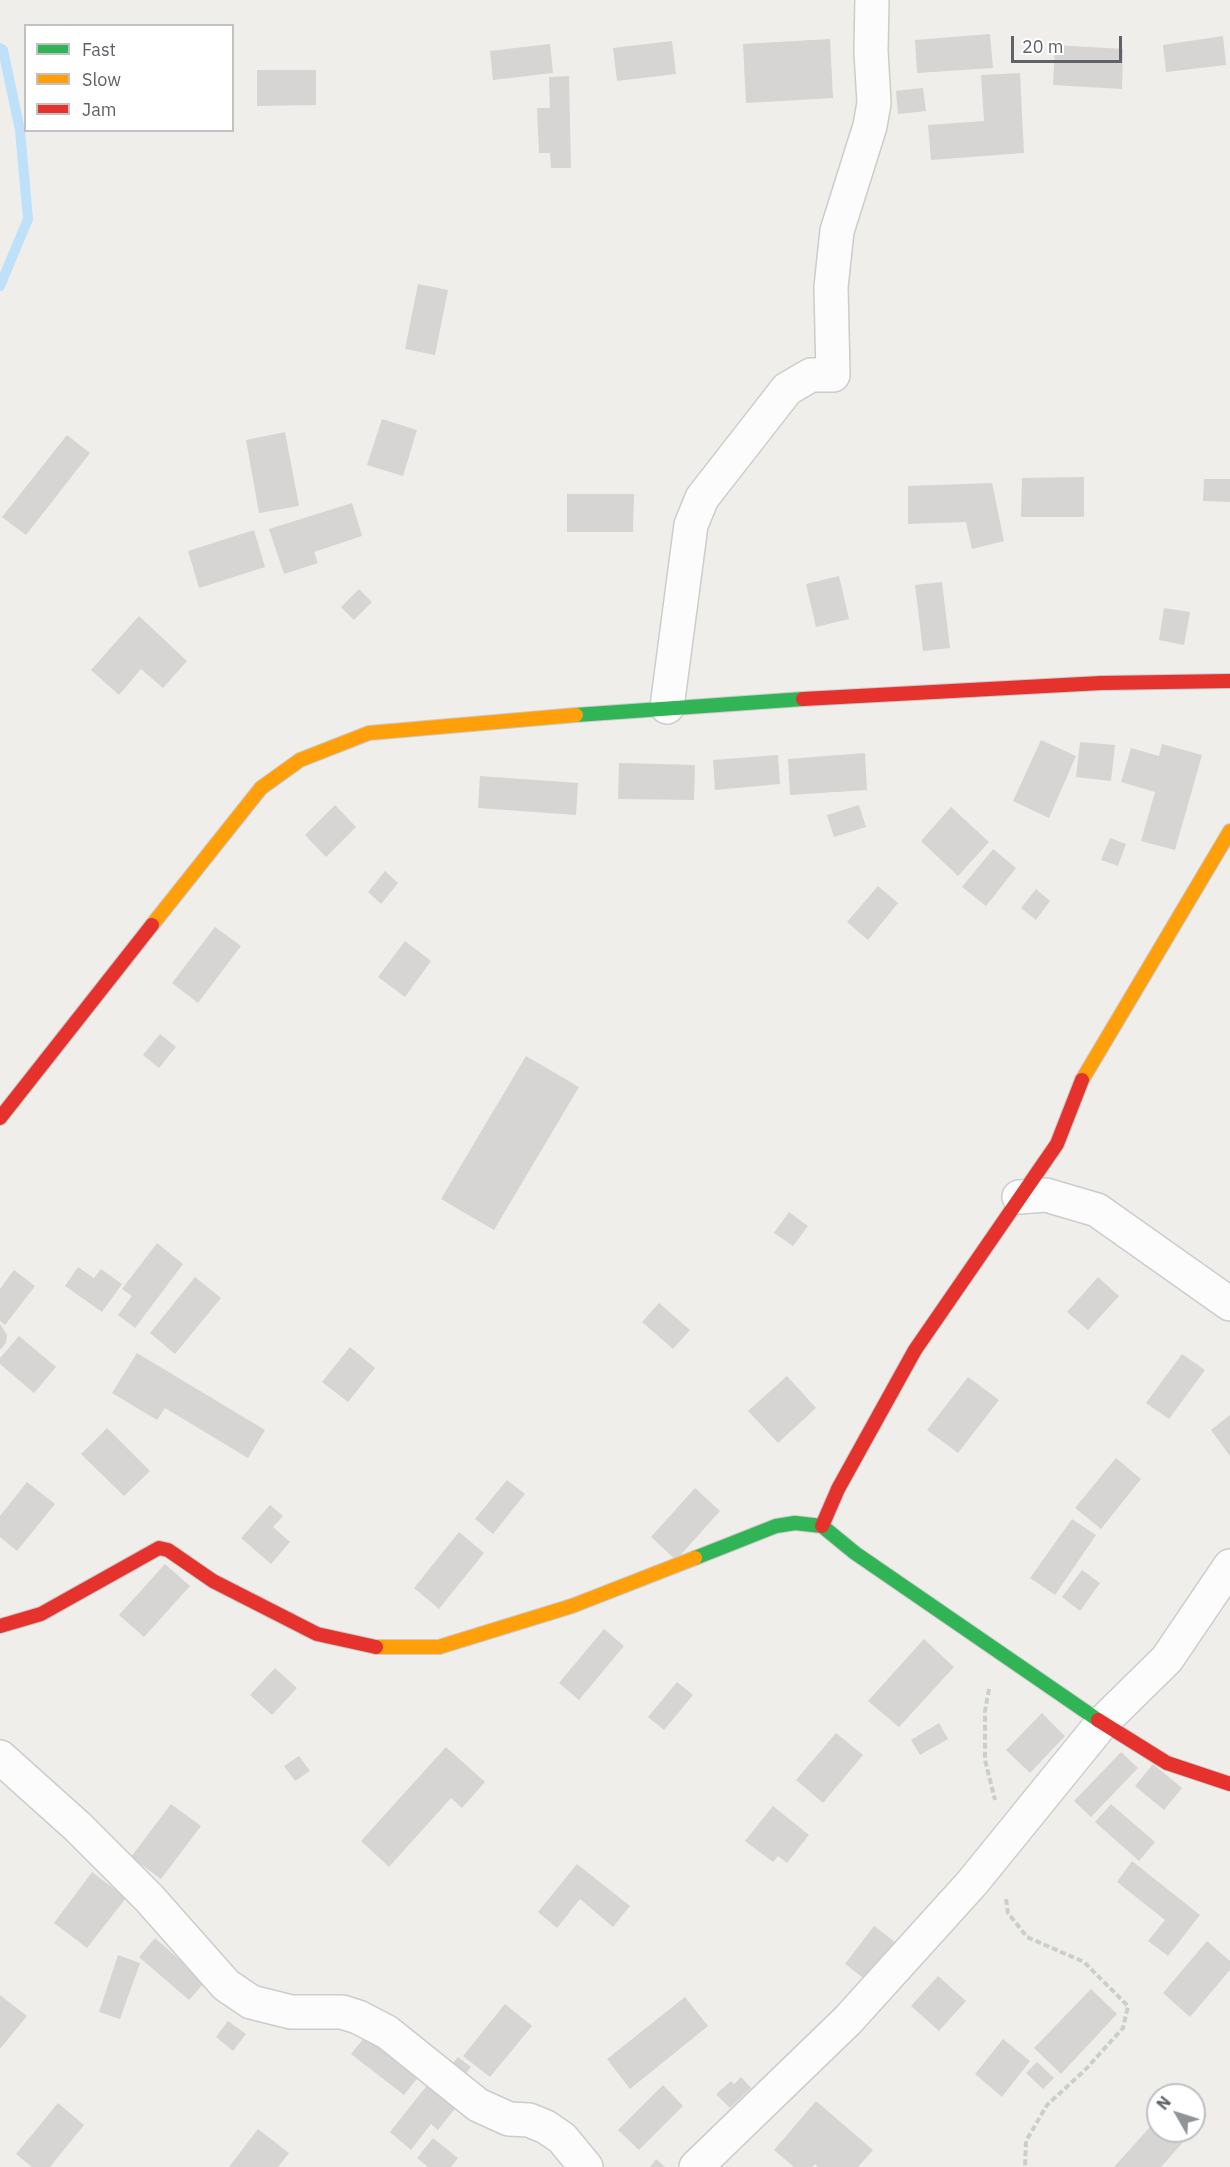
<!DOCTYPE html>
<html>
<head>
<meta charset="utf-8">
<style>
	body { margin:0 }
	#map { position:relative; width:1230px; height:2167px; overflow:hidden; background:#efeeea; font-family:"IBM Plex Sans",sans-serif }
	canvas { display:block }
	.legend { position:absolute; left:24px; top:24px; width:210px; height:108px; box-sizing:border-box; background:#fff; border:2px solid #bfc1c3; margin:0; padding:8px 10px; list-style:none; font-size:18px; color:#5f6368 }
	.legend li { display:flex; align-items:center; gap:12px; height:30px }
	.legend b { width:30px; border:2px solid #bfc1c3 }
	.north { position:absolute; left:1146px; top:2083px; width:60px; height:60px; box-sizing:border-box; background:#fff; border:2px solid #bfc1c3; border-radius:50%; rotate:309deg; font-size:16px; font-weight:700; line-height:24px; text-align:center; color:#5f6368 }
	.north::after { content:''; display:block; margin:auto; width:21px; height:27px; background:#919496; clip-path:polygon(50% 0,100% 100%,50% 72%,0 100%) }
	.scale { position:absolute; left:1011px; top:36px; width:111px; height:27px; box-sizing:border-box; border:3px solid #5f6368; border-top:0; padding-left:8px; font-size:18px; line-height:21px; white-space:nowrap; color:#5f6368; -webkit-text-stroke:4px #fff; paint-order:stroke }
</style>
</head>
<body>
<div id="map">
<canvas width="1230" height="2167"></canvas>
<ul class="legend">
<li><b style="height:8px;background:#30b455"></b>Fast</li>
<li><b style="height:8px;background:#ff9f0a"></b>Slow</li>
<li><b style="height:8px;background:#e5322d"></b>Jam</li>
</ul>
<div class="north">N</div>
<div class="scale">20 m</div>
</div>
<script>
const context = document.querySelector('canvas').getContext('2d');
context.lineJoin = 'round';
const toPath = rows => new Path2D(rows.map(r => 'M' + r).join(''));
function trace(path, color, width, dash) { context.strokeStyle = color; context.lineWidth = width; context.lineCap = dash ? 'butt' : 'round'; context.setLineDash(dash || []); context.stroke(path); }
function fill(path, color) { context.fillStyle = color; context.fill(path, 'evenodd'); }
const stream = toPath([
	[0,48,3,50,20,130,28,219,0,286]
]);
const building = toPath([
	[990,34,993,68,917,73,915,40],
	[1223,36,1226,65,1166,72,1163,45],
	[830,39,833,98,746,103,743,44],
	[672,41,676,74,617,81,613,48],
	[550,44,553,73,493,80,490,51],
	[1055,45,1123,49,1122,89,1053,85],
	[257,70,316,70,316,105,257,106],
	[1020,73,1024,153,931,160,928,125,984,121,981,75],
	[569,76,571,168,551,168,550,153,539,153,537,108,550,108,549,77],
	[923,88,926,111,898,114,896,91],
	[418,284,448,290,435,355,405,349],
	[382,419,417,430,403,476,367,465],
	[285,432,299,506,259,513,246,440],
	[67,435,90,453,26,535,2,517],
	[1084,477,1084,517,1021,517,1022,478],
	[1204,479,1230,479,1230,502,1203,501],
	[992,483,1004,541,972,549,966,522,908,524,908,486],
	[567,494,634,494,633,532,567,532],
	[352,503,362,536,314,552,318,563,284,574,269,529],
	[254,530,265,567,199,588,188,551],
	[839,576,849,619,816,627,806,584],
	[942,582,950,648,923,651,915,585],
	[359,589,372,602,354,620,341,607],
	[1164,608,1190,612,1184,645,1159,640],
	[139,616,187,661,163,688,141,669,119,695,91,670],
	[1041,740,1076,756,1049,818,1013,801],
	[1080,742,1115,745,1111,781,1076,777],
	[1162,744,1202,755,1175,850,1141,841,1155,792,1121,782,1131,748,1159,756],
	[865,753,867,790,790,795,788,759],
	[778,755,780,784,715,790,713,760],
	[619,763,695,765,694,800,618,799],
	[480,776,578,783,576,815,478,808],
	[335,805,356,827,326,857,305,835],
	[859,805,866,827,834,837,827,815],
	[951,807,989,842,958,876,921,841],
	[1110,838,1126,844,1118,866,1101,860],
	[993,849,1016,868,986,906,962,887],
	[385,871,398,883,381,904,368,892],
	[878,886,898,903,868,940,847,922],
	[1036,889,1050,901,1036,920,1021,908],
	[215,927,241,946,198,1003,172,983],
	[405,941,431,961,405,997,378,977],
	[160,1034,176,1047,159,1068,143,1055],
	[526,1056,579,1087,494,1230,441,1199],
	[789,1212,808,1226,793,1246,774,1233],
	[157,1243,183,1264,135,1328,118,1315,132,1296,122,1289],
	[78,1267,94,1278,101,1269,122,1284,102,1312,65,1286],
	[14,1270,35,1286,5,1325,0,1321,0,1289],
	[195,1277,221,1298,175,1354,150,1333],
	[1098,1277,1119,1296,1088,1330,1067,1312],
	[659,1303,690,1330,673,1349,642,1322],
	[0,1324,7,1335,6,1343,0,1350],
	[19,1336,56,1367,34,1393,0,1364,0,1358],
	[350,1347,375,1368,348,1402,322,1382],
	[137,1353,265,1430,248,1458,165,1408,157,1420,112,1393],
	[1182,1354,1205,1370,1169,1419,1146,1403],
	[787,1376,816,1408,778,1443,748,1411],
	[968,1377,999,1400,958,1453,927,1430],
	[1230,1415,1230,1456,1211,1430],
	[107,1428,150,1471,124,1496,81,1454],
	[1116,1458,1141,1479,1101,1529,1075,1508],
	[507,1480,525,1494,493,1534,475,1519],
	[27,1482,55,1504,17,1551,0,1537,0,1516],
	[695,1488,720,1511,676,1560,651,1537],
	[270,1505,283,1516,273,1527,290,1542,271,1564,241,1538],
	[1072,1519,1096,1535,1055,1595,1030,1578],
	[459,1532,484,1553,439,1609,414,1588],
	[165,1564,190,1586,144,1637,119,1615],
	[1082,1570,1100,1583,1080,1611,1062,1597],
	[604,1629,624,1646,579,1700,559,1683],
	[924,1639,954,1667,899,1727,868,1701],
	[275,1668,297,1688,272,1715,250,1695],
	[677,1682,693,1695,664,1730,648,1717],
	[1042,1713,1065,1736,1030,1773,1006,1750],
	[939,1723,948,1739,920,1755,911,1740],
	[836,1733,863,1755,823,1803,796,1780],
	[446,1747,485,1782,462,1808,451,1798,389,1867,361,1841],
	[1121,1752,1138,1768,1091,1817,1074,1801],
	[299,1756,310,1771,295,1781,284,1766],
	[1153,1764,1182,1788,1164,1810,1135,1786],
	[171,1804,201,1826,161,1879,131,1857],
	[1111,1804,1155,1842,1139,1861,1095,1822],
	[773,1806,809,1835,787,1863,778,1856,773,1862,745,1841],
	[1132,1861,1200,1915,1168,1956,1148,1941,1165,1920,1117,1882],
	[577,1864,630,1906,613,1927,580,1899,557,1928,538,1912],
	[92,1872,126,1898,87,1948,54,1923],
	[874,1926,895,1942,866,1980,845,1964],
	[155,1938,205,1982,189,2000,139,1957],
	[1207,1941,1230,1961,1230,1970,1190,2017,1163,1993],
	[118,1955,140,1963,120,2019,99,2012],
	[938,1976,966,2001,939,2031,911,2006],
	[1091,1989,1117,2014,1061,2074,1034,2048],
	[0,1995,27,2016,0,2049],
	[685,1997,708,2026,630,2089,607,2059],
	[505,2004,532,2026,490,2077,463,2056],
	[228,2021,246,2034,233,2051,216,2037],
	[367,2034,420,2075,404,2095,351,2054],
	[1003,2039,1030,2061,1002,2097,975,2074],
	[458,2057,471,2067,459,2082,446,2072],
	[1037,2062,1054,2078,1043,2089,1026,2073],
	[741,2077,751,2088,730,2108,716,2094,731,2081,734,2084],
	[432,2079,461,2101,438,2130,431,2124,411,2150,390,2132],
	[663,2085,683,2106,639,2150,618,2130],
	[816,2101,873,2150,858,2167,818,2167,815,2164,812,2167,794,2167,774,2150],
	[58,2103,84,2125,50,2167,32,2167,16,2154],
	[1194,2104,1207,2116,1194,2130],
	[1158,2118,1158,2131,1193,2131,1161,2167,1114,2167],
	[258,2129,289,2153,278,2167,229,2167],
	[433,2138,458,2158,451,2167,428,2167,417,2158],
	[656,2159,665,2167,650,2167]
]);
const path = toPath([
	[989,1689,985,1711,985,1760,995,1800],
	[1006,1899,1008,1913,1027,1937,1084,1962,1128,2006,1123,2028,1085,2070,1047,2105,1026,2141,1025,2167]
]);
const street = toPath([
	[667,707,691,525,702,498,787,389,811,375,833,375,831,287,837,231,870,126,874,103,871,51,872,0],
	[1019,1197,1046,1195,1097,1210,1230,1304],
	[0,1757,78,1827,149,1898,226,1985,251,2002,291,2012,342,2012,358,2017,387,2032,478,2105,509,2119,529,2120,546,2127,562,2138,586,2167],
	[696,2167,848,2020,972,1883,1102,1723,1167,1659,1230,1566]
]);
const fast = toPath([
	[576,715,803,699],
	[695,1558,776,1526,795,1523,822,1526,855,1553,1098,1720]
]);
const slow = toPath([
	[152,925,261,788,300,760,369,733,576,715],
	[1082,1080,1230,831],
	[376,1647,439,1647,572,1606,695,1558]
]);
const jam = toPath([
	[803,699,1101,683,1230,681],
	[0,1118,152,925],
	[822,1526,838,1489,915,1350,1057,1144,1082,1080],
	[0,1626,41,1614,159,1548,168,1550,213,1581,317,1634,376,1647],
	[1098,1720,1167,1763,1230,1784]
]);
trace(stream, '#bfe0f9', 10);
fill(building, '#d6d5d3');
trace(street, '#cbcccc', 36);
trace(fast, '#cacacb', 16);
trace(slow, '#cacacb', 16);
trace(jam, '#cacacb', 16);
trace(path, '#cacfcc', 4, [6, 3]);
trace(street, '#fdfcfc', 33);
trace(fast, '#30b455', 14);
trace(slow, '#ff9f0a', 14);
trace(jam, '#e5322d', 14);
</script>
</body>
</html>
